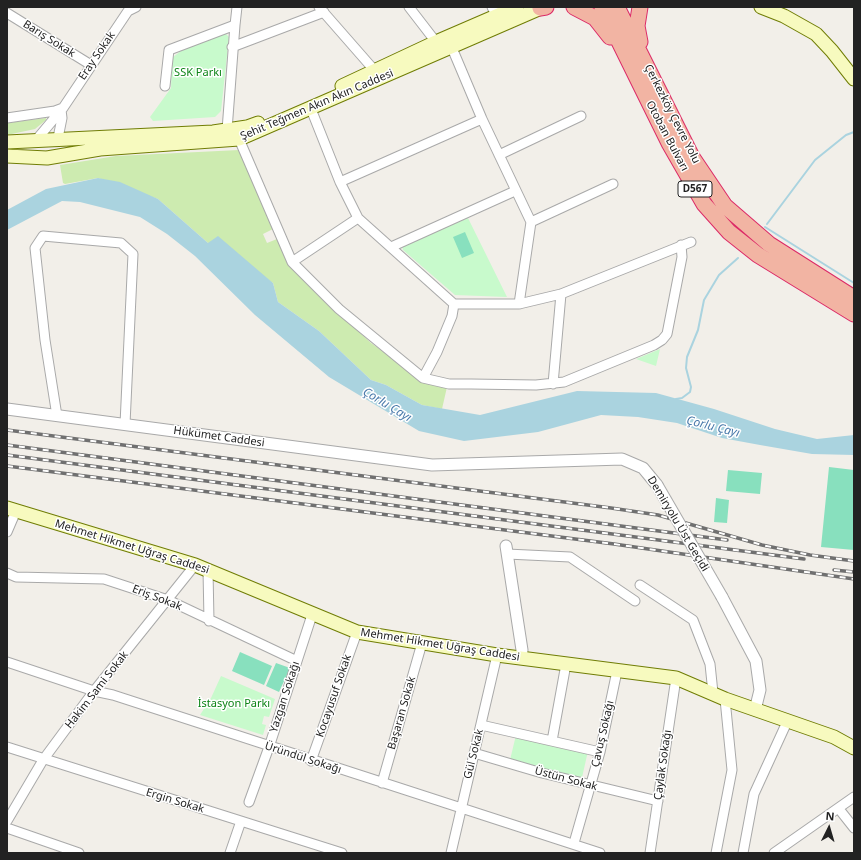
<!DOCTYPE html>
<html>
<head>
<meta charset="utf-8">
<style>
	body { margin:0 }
	#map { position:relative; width:861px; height:860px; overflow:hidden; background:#f2efe9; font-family:"Noto Sans",sans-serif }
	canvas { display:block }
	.frame { position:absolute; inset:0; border:8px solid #222; pointer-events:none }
	.north { position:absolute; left:809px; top:808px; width:40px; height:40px; -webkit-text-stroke:3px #fff; paint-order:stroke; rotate:5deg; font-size:11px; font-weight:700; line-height:16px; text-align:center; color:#222 }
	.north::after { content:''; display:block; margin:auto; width:14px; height:18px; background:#222; clip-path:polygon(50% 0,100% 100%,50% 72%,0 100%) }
</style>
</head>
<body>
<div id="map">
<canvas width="861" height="860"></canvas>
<div class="frame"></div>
<div class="north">N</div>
</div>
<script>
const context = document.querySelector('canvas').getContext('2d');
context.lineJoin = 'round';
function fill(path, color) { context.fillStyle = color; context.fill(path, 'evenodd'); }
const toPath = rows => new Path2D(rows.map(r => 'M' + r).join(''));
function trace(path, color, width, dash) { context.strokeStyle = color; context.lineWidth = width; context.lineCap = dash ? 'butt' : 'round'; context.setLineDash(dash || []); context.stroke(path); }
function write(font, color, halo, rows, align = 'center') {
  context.font = font + ' "Noto Sans",sans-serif'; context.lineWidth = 3; context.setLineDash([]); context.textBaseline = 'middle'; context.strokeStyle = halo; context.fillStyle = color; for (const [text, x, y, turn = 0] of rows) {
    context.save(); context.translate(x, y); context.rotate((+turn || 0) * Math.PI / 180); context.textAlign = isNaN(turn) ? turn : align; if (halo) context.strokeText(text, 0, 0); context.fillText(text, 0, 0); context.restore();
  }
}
const grass = toPath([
	[46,118,46,120,35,129,7,135,7,123],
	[239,150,273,229,263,234,267,243,277,239,288,263,303,280,371,343,406,368,447,387,442,409,422,405,386,385,371,380,319,331,278,302,273,283,208,243,158,199,98,178,65,184,63,183,60,165,116,156]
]);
const park = toPath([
	[223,31,229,37,221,111,215,117,153,121,150,117,171,88,172,58,182,50],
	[468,218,507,297,455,295,403,250,402,246],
	[660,349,656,366,636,359],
	[221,676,275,699,269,717,264,716,262,724,266,725,263,735,200,715,211,698],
	[516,735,588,751,581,782,510,760]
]);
const pitch = toPath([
	[465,232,474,253,462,258,453,237],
	[829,467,854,470,854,550,821,547],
	[728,470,762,473,760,494,726,491],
	[716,498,729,500,727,523,714,522],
	[240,652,272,666,264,685,232,671],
	[276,663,290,668,279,692,266,686]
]);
const water = toPath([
	[98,178,120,182,158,199,208,243,218,236,273,283,278,302,319,331,371,380,386,385,422,405,480,415,577,391,656,393,714,409,775,429,817,439,854,435,854,455,812,454,760,445,722,438,677,423,638,417,601,415,538,432,464,441,419,431,329,377,255,315,195,256,167,234,140,217,80,202,62,201,7,230,7,210,46,189]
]);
const stream = toPath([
	[767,224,815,160,846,135,854,132],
	[765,227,854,283],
	[676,399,682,398,690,392,691,387,686,368,687,357,698,330,704,300,719,275,738,258]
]);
const minor = toPath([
	[319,7,375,71],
	[409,7,436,42],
	[492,7,497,16],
	[7,13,91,65],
	[235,25,237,7],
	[232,47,324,12],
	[452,48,482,119,531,222,613,184],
	[165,86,169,50,235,25,227,130],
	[311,109,340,182,358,218,454,304,519,304,531,222],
	[7,118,55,111,63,108],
	[58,138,62,118,61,110],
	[37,139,63,108,128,11,136,7],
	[239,139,292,262,339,309,423,378,449,384,471,384,536,385,564,382,654,345,662,340,667,334,682,257,681,245],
	[499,155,581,116],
	[340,182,482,119],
	[391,247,515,191],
	[292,262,358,218],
	[519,304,561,294,691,242],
	[423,378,437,352,452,316,454,304],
	[553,384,561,294],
	[57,416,45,340,35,248,43,236,121,243,133,254,125,424],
	[7,532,16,511],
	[507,554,570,557,635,601],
	[208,570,209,621],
	[7,573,16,577,104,579,168,600,297,661],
	[640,585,693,620,710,664,713,693],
	[7,662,94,691,113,695,600,853],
	[481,725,600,752],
	[552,741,566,664],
	[7,747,342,853],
	[474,753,542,773,658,801],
	[311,761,357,632],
	[382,783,422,643],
	[249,802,269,747,312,615],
	[839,809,854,828],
	[7,821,43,760,94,691,195,565],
	[7,828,79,853],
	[574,843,600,752,617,671],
	[230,853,241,821],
	[451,853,497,655],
	[650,853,676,678],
	[716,853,732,770,725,699],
	[743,853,754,794,787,722],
	[774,853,854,797]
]);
const tertiary = toPath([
	[7,409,432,465,622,459,643,468,657,485],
	[506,546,522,650,521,658],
	[722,597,756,661,760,690,755,710]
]);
const secondary = toPath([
	[761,7,784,16,816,34,832,51,854,79],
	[342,86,436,42,517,7],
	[7,142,213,132,247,127,258,123],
	[7,156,47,158,100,149,239,139,543,7],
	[7,508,195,565,357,632,497,655,676,678,725,699,834,737,854,748]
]);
const trunk = toPath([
	[574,7,595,18,610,37],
	[602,7,669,143,704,204,729,232,758,255,854,314],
	[617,7,692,157,725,206,769,244,854,298],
	[640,7,637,26,640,42],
	[540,8,546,7]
]);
const rail = toPath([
	[7,430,611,508,658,515,762,545,810,555,854,561],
	[7,445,727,540],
	[7,455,804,559],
	[7,466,614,544,854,579],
	[834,570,854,572]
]);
const tertiaryBridge = toPath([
	[657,485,722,597]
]);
const shields = [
	[695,189,34]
];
const shieldNames = [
	["D567",695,189]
];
const streetNames = [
	["Barış Sokak",49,39,32],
	["Eray Sokak",97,56,-56],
	["Şehit Teğmen Akın Akın Caddesi",317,105,-23],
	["Çerkezköy Çevre Yolu",672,114,63],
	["Otoban Bulvarı",667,136,62],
	["Hükümet Caddesi",219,437,8],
	["Demiryolu Üst Geçidi",678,524,59],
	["Mehmet Hikmet Uğraş Caddesi",132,547,17],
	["Eriş Sokak",157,598,21],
	["Mehmet Hikmet Uğraş Caddesi",440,645,9],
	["Hakim Sami Sokak",97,690,-52],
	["Kocayusuf Sokak",334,696,-71],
	["Yazgan Sokağı",285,697,-72],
	["Başaran Sokak",402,713,-74],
	["Çavuş Sokağı",603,734,-77],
	["Gül Sokak",474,754,-76],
	["Üründül Sokağı",303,758,18],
	["Çaylak Sokağı",663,765,-82],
	["Üstün Sokak",566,779,15],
	["Ergin Sokak",175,801,17]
];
const parkNames = [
	["SSK Parkı",198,73],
	["İstasyon Parkı",234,704]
];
const waterNames = [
	["Çorlu Çayı",387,405,31],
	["Çorlu Çayı",713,427,14]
];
fill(grass, '#cdebb0');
fill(park, '#c8facc');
fill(pitch, '#88e0be');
fill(water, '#aad3df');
trace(stream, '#aad3df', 2);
trace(minor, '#a9a9a9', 11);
trace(tertiary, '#a9a9a9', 13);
trace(secondary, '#707d05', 15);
trace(trunk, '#dc2a67', 17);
trace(minor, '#fff', 9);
trace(tertiary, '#fff', 11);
trace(secondary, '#f7fabf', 13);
trace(trunk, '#f2b4a3', 15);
trace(rail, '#707070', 3.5);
trace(rail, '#fff', 2, [6]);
trace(tertiaryBridge, '#a9a9a9', 13, []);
trace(tertiaryBridge, '#fff', 11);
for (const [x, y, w] of shields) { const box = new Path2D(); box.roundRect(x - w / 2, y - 8, w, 16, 3); context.fillStyle = '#fff'; context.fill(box); trace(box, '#222', 1); }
write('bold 10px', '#222', null, shieldNames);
write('11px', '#222', '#fff', streetNames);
write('11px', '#0c8416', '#fff', parkNames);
write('italic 12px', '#4a7aab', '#fff', waterNames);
</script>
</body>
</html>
